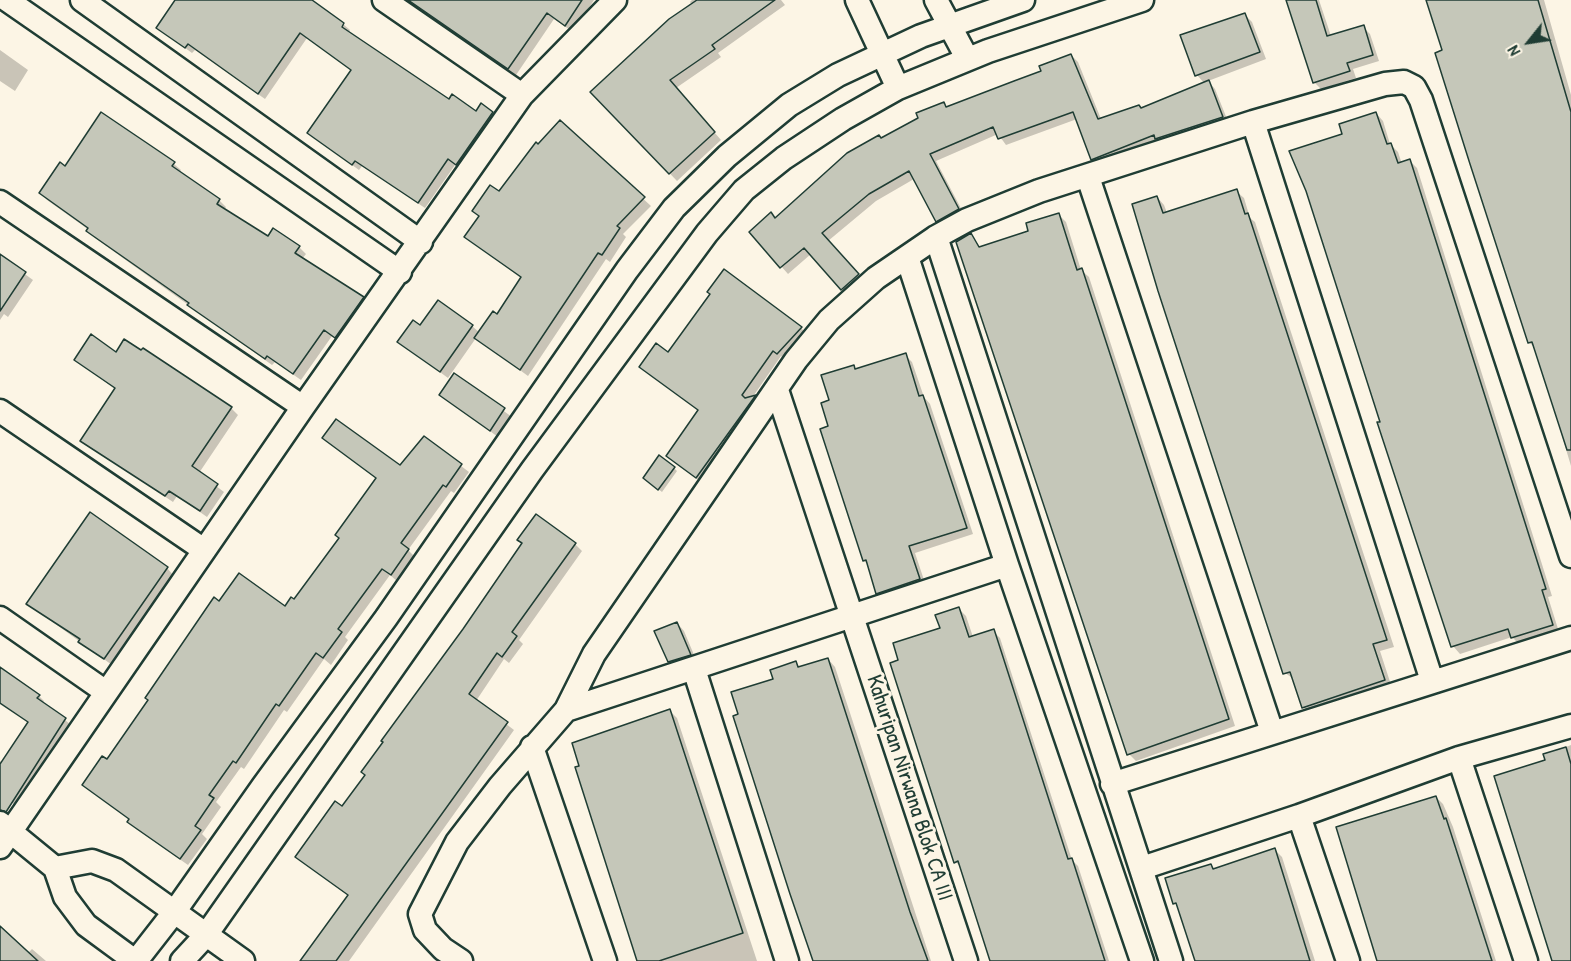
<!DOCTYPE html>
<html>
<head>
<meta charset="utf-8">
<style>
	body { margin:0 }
	#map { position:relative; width:1571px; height:961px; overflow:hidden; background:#fcf5e5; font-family:"Patrick Hand",sans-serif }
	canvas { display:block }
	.north { position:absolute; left:1499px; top:12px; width:60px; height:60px; -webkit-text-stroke:4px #fcf5e5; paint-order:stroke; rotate:240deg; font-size:16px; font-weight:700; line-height:24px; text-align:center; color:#1f3d34 }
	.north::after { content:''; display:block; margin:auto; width:21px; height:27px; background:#1f3d34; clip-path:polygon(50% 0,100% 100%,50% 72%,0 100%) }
</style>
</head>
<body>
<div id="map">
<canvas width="1571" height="961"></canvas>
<div class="north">N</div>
</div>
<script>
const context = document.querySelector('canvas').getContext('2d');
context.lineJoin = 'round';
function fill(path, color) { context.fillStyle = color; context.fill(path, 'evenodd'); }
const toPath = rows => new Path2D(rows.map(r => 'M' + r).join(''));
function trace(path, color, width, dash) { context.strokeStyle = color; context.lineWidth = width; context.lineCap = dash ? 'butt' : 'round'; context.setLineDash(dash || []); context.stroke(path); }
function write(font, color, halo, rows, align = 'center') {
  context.font = font + ' "Patrick Hand",sans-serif'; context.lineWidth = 6; context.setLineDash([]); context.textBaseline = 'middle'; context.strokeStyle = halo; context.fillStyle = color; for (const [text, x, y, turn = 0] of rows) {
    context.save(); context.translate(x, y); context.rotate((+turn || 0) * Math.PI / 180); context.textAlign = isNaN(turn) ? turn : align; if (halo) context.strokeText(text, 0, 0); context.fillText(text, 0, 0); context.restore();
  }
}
const shadow = toPath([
	[176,0,310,0,343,24,350,30,348,33,374,51,375,49,449,101,476,113,481,106,499,120,463,170,455,165,425,208,362,166,359,170,316,139,352,71,307,38,265,99,195,50,192,53,158,28],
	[406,0,594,0,573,32,554,19,516,75],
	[692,0,781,0,785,5,718,53,721,57,676,88,721,140,677,181,592,92,692,5,690,2],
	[1288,0,1319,0,1331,36,1363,27,1370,34,1379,61,1353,69,1356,78,1321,89,1314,82],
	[1427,0,1544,0,1571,95,1571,466,1536,349,1529,342],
	[1244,14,1252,22,1266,59,1208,81,1215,89,1229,124,1099,166,1093,159,1077,119,1006,145,998,134,936,161,965,216,944,228,937,221,914,179,876,201,828,241,865,282,849,296,811,254,788,274,751,232,776,219,881,139,943,103,948,108,1043,72,1071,55,1078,62,1101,119,1142,109,1205,84,1197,75,1182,36],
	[0,50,28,70,15,91,0,81],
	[1376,113,1383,121,1390,144,1398,152,1402,164,1410,161,1417,168,1552,596,1548,597,1559,632,1520,645,1512,637,1460,654,1453,646,1382,423,1344,135],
	[101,114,174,164,181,170,179,173,219,200,226,207,224,210,268,238,299,247,306,254,302,259,363,298,370,305,343,344,332,336,301,380,275,362,272,365,95,238,89,230,47,200,41,193,66,168],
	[560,122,651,206,623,234,626,237,610,262,606,259,528,376,476,338,448,378,399,342,421,327,472,326,480,333,497,316,522,279,466,237,499,193],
	[1236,191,1244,198,1250,218,1255,222,1394,647,1380,651,1392,688,1310,714,1303,707,1294,679,1285,673,1157,197,1164,205,1167,213],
	[1059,215,1066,222,1081,270,1089,277,1235,726,1136,761,1129,754,1114,716,983,313,971,235,981,248,1030,232],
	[0,256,33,280,8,317,4,314,0,320],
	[801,328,808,335,785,360,781,356,754,395,762,403,704,484,675,463,668,456,699,411,640,367,668,354],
	[116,354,231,408,238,415,199,473,224,492,207,517,177,496,173,502,82,441,116,390,76,360],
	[905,355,912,362,924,397,930,404,973,534,915,553,926,586,885,600,878,593,869,565,864,561,830,427,831,401,853,366,857,370],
	[454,375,512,417,498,437,441,395],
	[324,438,400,467,424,438,469,472,454,493,451,491,408,550,416,558,398,582,390,575,345,637,348,640,331,665,324,659,287,712,284,710,244,769,241,767,216,802,221,807,202,834,207,839,188,865,136,829,130,820,84,785,107,761,220,603,285,608,295,601,340,538,377,479],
	[674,468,677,471,662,492,648,481],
	[575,544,582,551,519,640,523,644,509,663,504,659,476,701,514,730,349,961,311,961,349,896,297,857],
	[167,568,174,576,112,665,28,604],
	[959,609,966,616,973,637,993,631,1000,638,1072,860,1078,866,1109,961,992,961,962,869,956,862,900,661,942,629],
	[677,623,684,631,697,662,676,669,669,662],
	[828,659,835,667,931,961,814,961,740,715,775,680,796,663,801,668],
	[0,669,39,696,44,701,43,703,70,724,18,807,0,794,0,761,3,763,29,723,0,703],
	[670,711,677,718,757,961,640,961],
	[1571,745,1571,961,1552,961,1545,755],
	[1436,797,1443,804,1453,827,1496,961,1380,961],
	[1275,850,1282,857,1315,961,1197,961,1179,908,1175,903,1211,865,1215,869],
	[0,928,28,953,32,949,46,961,0,961]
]);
const building = toPath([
	[175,0,312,0,344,23,342,27,449,99,452,94,476,111,481,103,493,112,456,165,448,159,418,203,355,161,352,165,307,133,351,70,300,33,258,94,188,44,185,48,156,28,175,0],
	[408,0,582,0,565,26,547,13,508,69,408,0],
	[697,0,775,0,712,45,715,49,670,80,715,132,669,174,590,92,669,19,697,0],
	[1286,0,1316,0,1327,36,1364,25,1373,55,1347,63,1350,71,1313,83,1286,0],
	[1426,0,1538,0,1571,112,1571,450,1567,450,1532,342,1528,343,1470,164,1435,53,1442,50,1426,0],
	[1245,13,1260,52,1195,76,1180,35,1245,13],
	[1071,54,1098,119,1139,105,1141,108,1209,80,1223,117,1155,139,1154,135,1091,160,1073,112,998,139,993,127,930,154,959,209,936,222,909,171,869,194,822,233,859,274,841,290,804,248,780,268,749,232,771,212,775,218,847,153,879,135,881,138,918,118,916,113,944,102,946,107,1014,81,1041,71,1039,66,1071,54],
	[101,112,175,162,172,166,220,199,217,204,268,236,273,228,300,246,295,253,364,297,335,338,324,330,293,374,267,356,265,359,187,305,189,303,86,231,88,228,39,193,60,162,65,166,101,112],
	[1376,112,1387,144,1391,143,1398,163,1410,159,1546,589,1542,590,1553,625,1511,638,1508,629,1451,647,1377,422,1380,422,1306,191,1289,151,1342,134,1339,124,1376,112],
	[560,120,645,197,617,226,620,228,602,255,598,253,520,370,474,338,493,311,497,314,521,277,464,237,479,216,472,211,490,185,499,191,536,142,538,144,560,120],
	[1237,189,1245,214,1248,213,1387,640,1373,644,1385,680,1302,708,1290,672,1283,674,1158,291,1132,204,1157,196,1163,213,1237,189],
	[1059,213,1077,270,1082,268,1229,719,1127,755,956,242,971,233,979,247,1028,231,1026,223,1059,213],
	[0,254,26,272,0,311,0,254],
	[724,269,802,327,777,354,773,351,742,395,745,398,756,395,696,478,666,456,698,410,639,367,656,343,668,352,710,294,707,292,724,269],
	[438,300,473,325,440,372,397,342,413,320,420,325,438,300],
	[91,334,116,352,124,339,141,350,143,348,232,407,192,466,218,484,200,511,169,491,165,496,80,441,115,388,74,360,91,334],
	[906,353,919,396,923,395,967,528,909,546,920,579,876,594,866,560,863,561,820,429,828,426,821,403,829,400,821,375,854,365,855,369,906,353],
	[454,373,505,408,490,431,439,395,454,373],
	[336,419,400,465,424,436,462,464,446,487,443,485,401,543,409,549,391,575,382,569,338,629,342,632,323,658,316,653,279,706,276,704,236,763,233,761,209,795,214,798,195,826,201,830,180,859,127,822,129,819,82,785,102,756,107,759,148,700,145,698,214,597,219,601,239,573,285,606,291,597,294,599,339,538,335,535,376,478,322,438,336,419],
	[659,455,675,467,658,490,643,478,659,455],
	[90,512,168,567,104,659,78,642,80,639,26,604,90,512],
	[536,514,576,543,512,632,517,636,502,657,497,653,469,694,508,722,336,961,300,961,348,895,295,857,335,801,342,806,365,775,361,772,383,742,381,741,463,629,522,543,517,540,536,514],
	[959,607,969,637,994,629,1068,859,1072,858,1105,961,990,961,958,861,954,863,890,663,898,660,893,643,940,628,935,615,959,607],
	[677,622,691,655,668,662,654,631,677,622],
	[828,658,910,912,928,961,813,961,790,894,733,716,738,714,731,692,773,679,770,670,796,661,798,667,828,658],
	[0,667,40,695,37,698,66,718,6,812,0,810,0,764,28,722,0,703,0,667],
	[670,709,743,933,659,961,637,961,575,767,579,766,572,743,670,709],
	[1566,747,1571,764,1571,961,1552,961,1494,776,1545,760,1543,754,1566,747],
	[1436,796,1444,819,1446,818,1492,961,1377,961,1336,827,1436,796],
	[1275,848,1310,961,1195,961,1176,903,1173,904,1165,878,1211,864,1213,869,1275,848],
	[0,926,38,961,0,961,0,926]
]);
const minor = toPath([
	[7,0,400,272],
	[82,0,421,242],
	[384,0,522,95],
	[857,0,898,88],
	[936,0,967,58],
	[1253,122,1432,681],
	[1088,177,1272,732],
	[0,202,303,407],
	[936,237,1171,961],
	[907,257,1007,565,1142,961],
	[777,390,966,961],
	[0,411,204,550],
	[0,618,106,692],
	[694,669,787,961],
	[566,710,1007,565],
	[532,747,605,961],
	[1459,758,1526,961],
	[1112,784,1571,638],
	[1299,816,1348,961],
	[0,823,55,868],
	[0,847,303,407,522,95,615,0],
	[1142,868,1299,816,1459,758,1571,726],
	[135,961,86,925,65,897,55,868,92,861,116,870,243,961],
	[136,961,175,911,263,786,386,618,627,270,674,208,727,156,789,105,838,75,921,36,1023,0],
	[182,961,206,935,532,470,707,233,744,190,784,158,843,119,898,88,988,51,1142,0],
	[461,961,443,949,425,930,420,914,457,842,500,786,566,710,594,654,796,360,829,320,876,278,936,237,967,220,1039,191,1253,122,1385,84,1404,82,1414,87,1421,100,1571,556]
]);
const streetNames = [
	["Kahuripan Nirwana Blok CA III",909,788,72]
];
fill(shadow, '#0003');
fill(building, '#c5c7b9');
trace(building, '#1f3d34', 1.5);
trace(minor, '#1f3d34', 27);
trace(minor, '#fcf5e5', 22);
write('22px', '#1f3d34', '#fcf5e5', streetNames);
</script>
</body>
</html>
